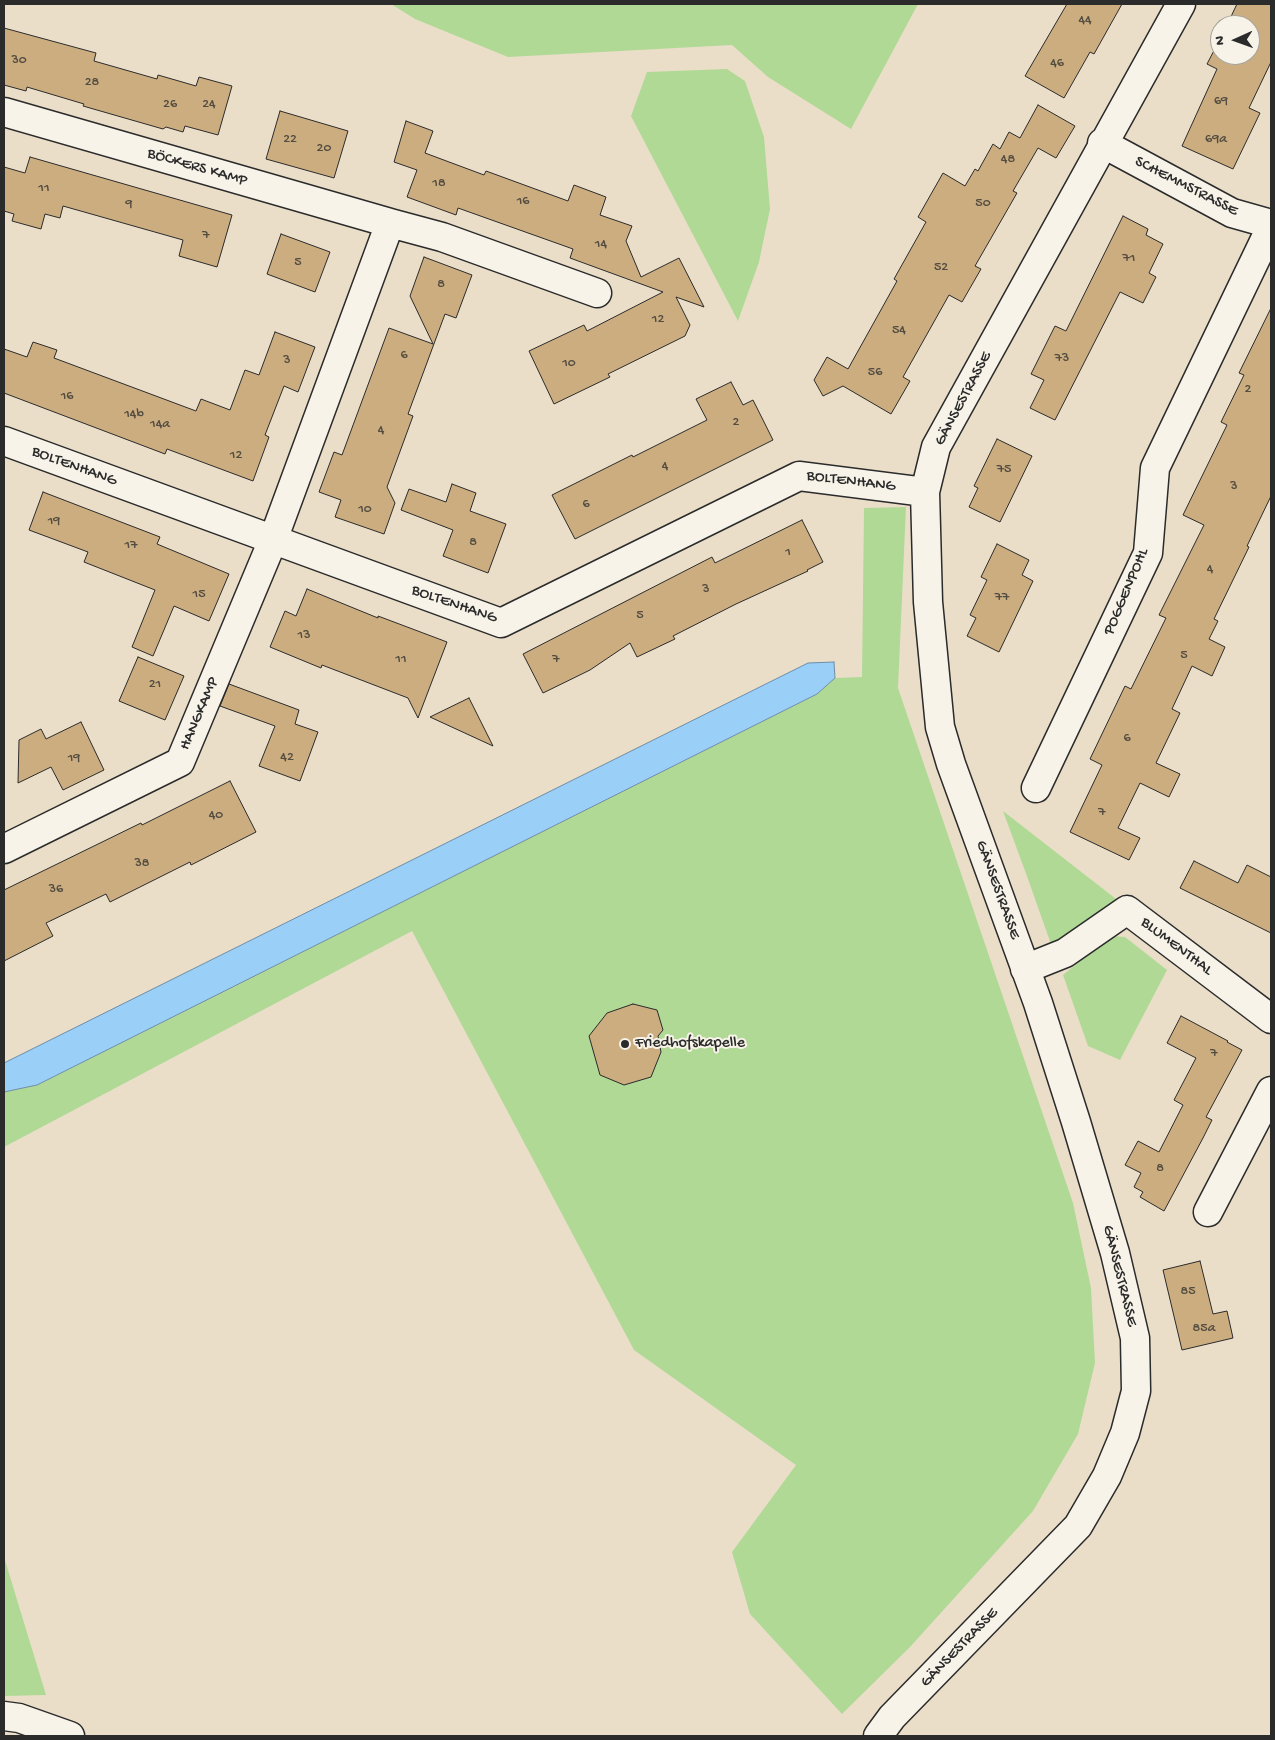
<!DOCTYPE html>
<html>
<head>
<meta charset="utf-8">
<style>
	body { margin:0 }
	#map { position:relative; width:1275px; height:1740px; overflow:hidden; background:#eadec9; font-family:"Gochi Hand",sans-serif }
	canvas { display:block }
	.frame { position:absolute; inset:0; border:5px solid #2b2b2b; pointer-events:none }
	.north { position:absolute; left:1210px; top:15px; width:50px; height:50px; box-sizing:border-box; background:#f7f3e8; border:1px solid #a5a39c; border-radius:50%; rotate:268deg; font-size:14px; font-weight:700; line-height:20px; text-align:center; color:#2b2b2b }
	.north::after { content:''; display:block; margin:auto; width:18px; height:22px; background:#2b2b2b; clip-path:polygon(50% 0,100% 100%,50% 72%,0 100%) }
</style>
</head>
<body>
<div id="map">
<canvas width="1275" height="1740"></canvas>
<div class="frame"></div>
<div class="north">N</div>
</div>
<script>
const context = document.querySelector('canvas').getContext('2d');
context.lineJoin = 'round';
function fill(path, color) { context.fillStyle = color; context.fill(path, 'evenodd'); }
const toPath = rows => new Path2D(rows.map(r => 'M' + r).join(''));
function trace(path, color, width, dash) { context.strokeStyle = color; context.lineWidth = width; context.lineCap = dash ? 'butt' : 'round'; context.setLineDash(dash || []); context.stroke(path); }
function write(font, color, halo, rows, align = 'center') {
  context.font = font + ' "Gochi Hand",sans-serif'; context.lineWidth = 4; context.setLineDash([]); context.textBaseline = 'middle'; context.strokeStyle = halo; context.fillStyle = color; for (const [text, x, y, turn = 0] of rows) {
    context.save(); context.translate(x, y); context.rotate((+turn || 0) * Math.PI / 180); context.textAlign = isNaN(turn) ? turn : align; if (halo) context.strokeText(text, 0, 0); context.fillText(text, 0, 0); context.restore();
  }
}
const green = toPath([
	[391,4,918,4,851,129,768,77,732,45,508,57,415,19],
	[727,69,745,81,764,137,770,209,759,262,738,321,631,116,647,72],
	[906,507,898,688,1073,1203,1091,1288,1095,1363,1078,1434,1033,1511,910,1647,842,1714,750,1614,732,1552,796,1465,634,1350,412,931,4,1147,4,1092,37,1085,817,694,835,678,862,677,864,508],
	[1003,811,1116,899,1052,947,1028,879],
	[1111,936,1125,937,1167,970,1120,1060,1088,1046,1063,975],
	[4,1557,46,1695,4,1696]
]);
const water = toPath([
	[834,662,835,678,817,694,37,1085,4,1092,4,1063,808,663,834,662]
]);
const building = toPath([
	[1067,4,1122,4,1094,54,1090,52,1064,98,1025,76,1067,4],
	[1237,4,1271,4,1271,62,1249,108,1260,113,1233,169,1182,146,1217,69,1207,64,1220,39,1220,55,1250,55,1250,25,1227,25,1237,4],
	[4,28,96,53,94,61,157,79,158,75,196,86,199,77,232,86,218,135,185,126,183,132,166,127,163,129,83,106,84,104,27,87,26,91,4,85,4,28],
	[1038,105,1075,126,1056,158,1038,148,1013,191,1017,193,975,266,981,269,962,302,949,295,903,377,910,381,891,414,843,386,823,396,814,380,827,357,848,369,897,281,894,279,926,222,918,217,943,173,965,186,975,169,978,171,993,144,1000,149,1009,132,1020,138,1038,105],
	[280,111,348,131,334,178,266,159,280,111],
	[406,121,433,131,425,153,484,175,486,171,568,201,574,185,606,197,600,215,632,226,626,241,641,277,679,258,704,307,676,297,690,325,685,336,608,374,610,377,554,404,529,351,584,325,587,331,663,292,570,258,573,249,458,208,456,215,407,197,417,170,394,162,406,121],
	[30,157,232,215,217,267,179,256,183,240,63,206,60,218,45,214,41,229,12,221,14,214,4,211,4,167,25,173,30,157],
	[1123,216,1148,229,1146,235,1163,244,1149,273,1156,277,1143,303,1120,292,1055,420,1030,408,1044,380,1031,374,1055,326,1066,331,1123,216],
	[281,234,330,252,315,292,267,274,281,234],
	[424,257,472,275,456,318,445,314,408,414,413,416,387,487,395,503,384,534,335,517,341,500,319,492,334,452,342,455,389,328,433,344,410,296,424,257],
	[1271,308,1271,496,1247,546,1249,547,1214,619,1218,621,1209,639,1225,647,1212,676,1192,666,1172,709,1180,713,1156,763,1180,774,1169,797,1140,783,1118,828,1140,838,1129,860,1070,832,1102,765,1090,759,1125,686,1131,689,1166,618,1159,615,1204,525,1183,515,1227,425,1221,422,1244,375,1239,373,1271,308],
	[275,332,315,347,298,392,284,386,265,435,269,437,253,481,167,449,165,454,4,393,4,349,27,357,33,342,57,350,54,358,196,411,201,399,230,410,245,370,259,375,275,332],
	[731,382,743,405,753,400,773,440,575,539,552,495,632,455,633,457,707,420,696,399,731,382],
	[997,439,1032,456,1000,522,969,507,978,488,974,486,997,439],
	[452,484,476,493,470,511,506,524,488,573,443,556,453,530,401,510,409,489,446,502,452,484],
	[43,492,160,537,157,544,229,574,209,621,174,606,153,656,132,647,155,590,84,562,88,552,29,530,43,492],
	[802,520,823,562,807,570,808,571,736,604,673,636,675,639,637,657,630,643,590,670,543,693,523,654,712,557,715,563,802,520],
	[997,544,1029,560,1022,575,1033,581,999,652,967,636,976,618,970,615,987,580,981,577,997,544],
	[307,589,378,618,378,616,447,642,418,718,408,698,322,665,321,668,270,647,285,611,296,616,307,589],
	[138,657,184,676,165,720,119,701,138,657],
	[229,684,299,710,295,724,318,732,300,781,259,766,275,726,220,706,229,684],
	[469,698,493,746,430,717,469,698],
	[81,722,104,770,63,790,51,767,18,783,19,740,41,729,46,739,81,722],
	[230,781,256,832,191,865,190,862,110,902,106,894,46,923,53,936,4,961,4,890,141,823,142,825,230,781],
	[1194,861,1238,883,1247,865,1271,877,1271,933,1180,888,1194,861],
	[633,1004,657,1010,663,1030,658,1036,661,1052,651,1077,624,1085,600,1075,589,1036,607,1013,633,1004],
	[1181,1016,1228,1041,1227,1042,1242,1050,1206,1117,1212,1120,1203,1138,1164,1211,1140,1197,1143,1192,1134,1187,1141,1173,1125,1165,1138,1141,1159,1152,1183,1105,1174,1100,1196,1058,1167,1043,1181,1016],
	[1200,1261,1213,1314,1227,1311,1233,1338,1182,1350,1163,1270,1200,1261]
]);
const minor = toPath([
	[4,112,390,223,273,540,180,762,4,849],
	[1102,143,1232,213,1271,224],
	[390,223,442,237,597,293],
	[4,441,501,623,799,476,925,492],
	[1036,788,1148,553,1155,468,1271,227],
	[1025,969,1065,953,1127,910,1271,1019],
	[1208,1212,1271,1091],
	[4,1716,19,1718,70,1736],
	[878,1736,892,1717,1078,1526,1107,1476,1125,1433,1136,1391,1135,1338,1115,1253,1076,1122,1038,1003,951,764,940,727,928,602,925,492,936,447,1181,4]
]);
const markers = [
	[625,1044,5,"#2b2b2b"]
];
const numberNames = [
	["44",1085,21],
	["30",19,61],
	["46",1057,64],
	["28",92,83],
	["69",1221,102],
	["26",170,105],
	["24",209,105],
	["22",290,140],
	["69a",1216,140],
	["20",324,149],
	["48",1008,160],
	["18",439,184],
	["11",44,189],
	["16",523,202],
	["50",983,204],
	["9",129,205],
	["7",206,236],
	["14",601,245],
	["71",1129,259],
	["5",298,263],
	["52",941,268],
	["8",441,285],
	["12",658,320],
	["54",899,331],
	["6",404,356],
	["73",1062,359],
	["3",287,361],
	["10",569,364],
	["56",875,373],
	["2",1248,390],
	["16",67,397],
	["14b",134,415],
	["2",736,423],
	["14a",160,425],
	["4",381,431],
	["12",236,456],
	["4",665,467],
	["75",1004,470],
	["3",1234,487],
	["6",586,505],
	["10",365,510],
	["19",54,522],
	["8",473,543],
	["17",131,546],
	["1",788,553],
	["4",1210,570],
	["3",706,590],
	["15",199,595],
	["77",1002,598],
	["5",640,616],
	["13",304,636],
	["5",1184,656],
	["11",401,660],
	["7",556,660],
	["21",155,685],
	["6",1127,739],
	["42",287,758],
	["19",74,759],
	["7",1102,813],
	["40",216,816],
	["38",142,864],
	["36",56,890],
	["7",1214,1054],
	["8",1160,1169],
	["85",1188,1292],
	["85a",1204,1329]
];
const streetNames = [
	["BÖCKERS KAMP",197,168,16],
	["SCHEMMSTRASSE",1186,187,27],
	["GÄNSESTRASSE",964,399,-62],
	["BOLTENHANG",74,467,20],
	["BOLTENHANG",851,482,7],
	["POGGENPOHL",1127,592,-67],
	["BOLTENHANG",454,605,19],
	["HANGKAMP",200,714,-67],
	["GÄNSESTRASSE",997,890,70],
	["BLUMENTHAL",1176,947,37],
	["GÄNSESTRASSE",1119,1276,76],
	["GÄNSESTRASSE",960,1648,-46]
];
const poiNames = [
	["Friedhofskapelle",635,1044]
];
fill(green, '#b0d996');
fill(water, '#9acff8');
trace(water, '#6e8da6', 1);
fill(building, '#ccad80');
trace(building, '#2b2b2b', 1);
trace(minor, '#2b2b2b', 31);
trace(minor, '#f7f3e8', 28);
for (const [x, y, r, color] of markers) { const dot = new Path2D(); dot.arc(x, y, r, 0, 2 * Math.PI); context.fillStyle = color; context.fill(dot); trace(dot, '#f7f3e8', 2); }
write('14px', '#534c40', null, numberNames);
write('16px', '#2b2b2b', '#f7f3e8', streetNames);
write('16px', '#2b2b2b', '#f7f3e8', poiNames, 'left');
</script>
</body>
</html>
